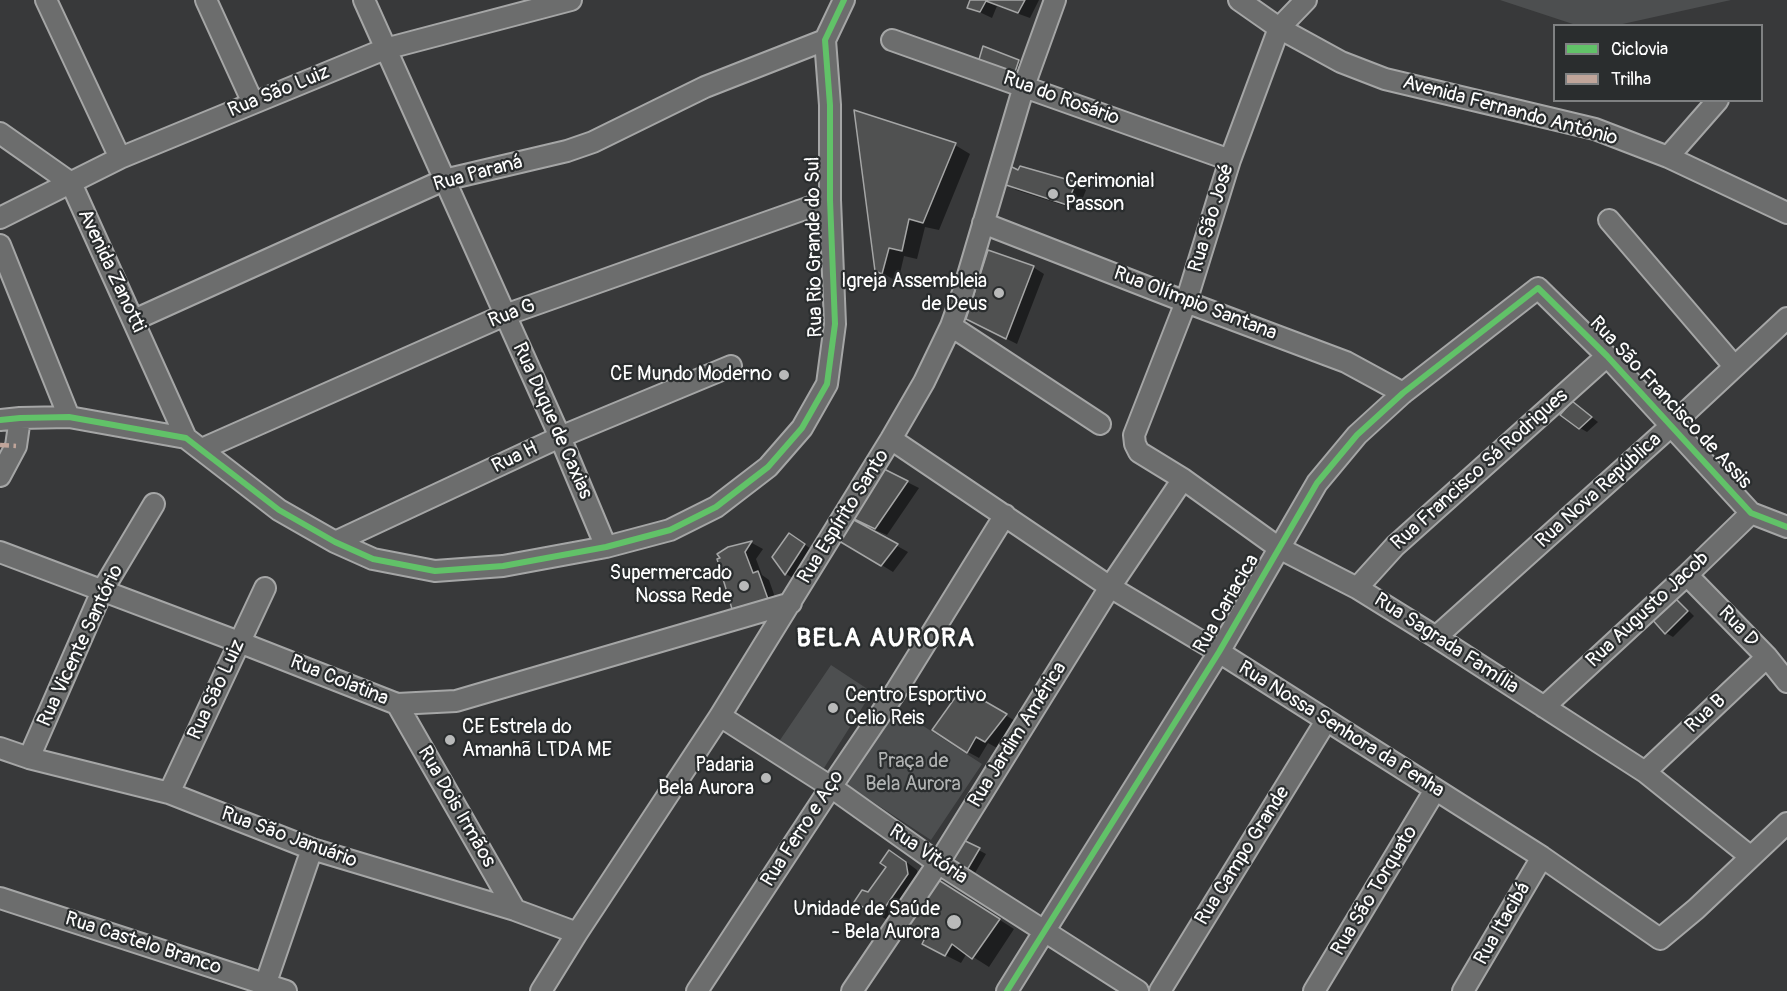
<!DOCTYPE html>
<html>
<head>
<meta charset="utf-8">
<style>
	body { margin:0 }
	#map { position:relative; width:1787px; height:991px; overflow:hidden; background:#38393a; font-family:Pangolin,sans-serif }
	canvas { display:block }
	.legend { position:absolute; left:1553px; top:24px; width:210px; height:78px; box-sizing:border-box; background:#2a2d2e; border:2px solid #7f8182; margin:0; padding:8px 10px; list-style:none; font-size:18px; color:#fff }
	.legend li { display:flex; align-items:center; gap:12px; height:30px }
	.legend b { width:30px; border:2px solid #7f8182 }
</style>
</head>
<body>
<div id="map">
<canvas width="1787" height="991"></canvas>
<ul class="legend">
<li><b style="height:8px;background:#61c268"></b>Ciclovia</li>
<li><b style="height:8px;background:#c0a59a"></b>Trilha</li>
</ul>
</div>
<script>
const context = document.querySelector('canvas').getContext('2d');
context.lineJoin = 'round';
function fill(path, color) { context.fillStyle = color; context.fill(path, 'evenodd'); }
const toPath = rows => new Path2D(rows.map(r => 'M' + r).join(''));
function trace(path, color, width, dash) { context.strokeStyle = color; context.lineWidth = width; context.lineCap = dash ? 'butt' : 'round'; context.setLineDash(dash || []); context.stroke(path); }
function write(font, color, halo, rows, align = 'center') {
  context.font = font + ' Pangolin,sans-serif'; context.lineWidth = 4.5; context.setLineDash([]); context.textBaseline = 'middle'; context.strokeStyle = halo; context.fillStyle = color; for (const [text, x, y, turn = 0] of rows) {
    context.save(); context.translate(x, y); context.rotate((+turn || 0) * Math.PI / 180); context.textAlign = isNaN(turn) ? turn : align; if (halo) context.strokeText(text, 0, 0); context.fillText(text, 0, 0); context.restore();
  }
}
const green = toPath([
	[1500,0,1731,0,1618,25,1579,26],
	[831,665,872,692,824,768,778,743],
	[894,707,982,764,931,840,844,783]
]);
const shadow = toPath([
	[972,0,1039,0,1030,18,997,6,992,18,969,7],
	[1018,61,1026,65,1020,81,986,69],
	[856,112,955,145,970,154,939,230,925,227,917,259,904,256,898,282,877,270],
	[1019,172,1075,183,1086,190,1078,210,1016,190,1005,183],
	[1033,267,1044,274,1017,344,979,325],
	[1573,403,1598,422,1587,432,1580,428],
	[883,470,919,488,887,535,868,527,867,529,908,552,893,572,841,540,856,519],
	[797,539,811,549,793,578,786,574,774,557],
	[752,543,763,549,756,559,762,575,769,580,778,606,745,615,733,608,729,549],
	[1673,598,1680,602,1694,616,1673,637,1666,633],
	[963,690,1017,722,997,748,988,743,979,758,968,752],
	[958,839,986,854,975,873,945,856],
	[901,858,917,870,919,881,891,922,856,902,869,894,888,867],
	[953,890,1014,929,989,967,967,953,961,963,939,952]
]);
const building = toPath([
	[970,0,1025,0,1018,13,986,1,980,12,967,8,970,0],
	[983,46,1019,60,1013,78,977,66,983,46],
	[854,110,956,143,923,223,909,219,902,251,889,248,882,274,875,271,854,110],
	[1008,165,1018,170,1020,166,1076,182,1067,205,1003,184,1008,165],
	[988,250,1034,266,1006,339,966,319,988,250],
	[1572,401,1592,417,1579,429,1560,415,1572,401],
	[882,468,908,481,875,529,850,517,882,468],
	[854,520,898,544,881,566,839,541,854,520],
	[789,533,805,544,785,575,772,557,789,533],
	[752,541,745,552,753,573,758,571,768,599,732,609,717,559,720,558,717,554,728,547,752,541],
	[1673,596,1688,611,1665,634,1650,617,1673,596],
	[962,688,1007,714,985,742,976,737,967,753,932,730,962,688],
	[957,837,980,848,967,870,943,856,957,837],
	[889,850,906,862,908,874,879,916,854,902,862,890,868,892,886,867,880,863,889,850],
	[937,879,1000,919,972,959,952,944,945,956,922,944,925,938,907,926,937,879]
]);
const minor = toPath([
	[46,0,120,158],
	[206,0,253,103],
	[364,0,560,437,606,547],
	[1239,0,1279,28,1341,62,1385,79,1595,129,1668,157,1787,213],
	[1306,0,1279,28,1230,160,1186,302,1134,435,1135,444,1139,452,1183,479,1279,548,1357,588,1436,637,1645,772,1751,857],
	[892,40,1230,160],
	[0,133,71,183,186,438],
	[1668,157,1718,100],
	[0,218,120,158,385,49,571,0],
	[1609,220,1734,366],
	[983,223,1186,302,1346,362,1403,393],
	[0,245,69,417],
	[134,320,444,180,567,151,593,142,705,87,825,40],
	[951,326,1100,424],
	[0,420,20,418,69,417,186,438,279,510,335,542,373,559,435,571,503,566,606,547,670,530,716,507,768,467,802,428,827,384,835,324,830,200,830,105,825,40,844,0],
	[891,439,1110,587,1219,652,1542,857,1660,939,1696,909,1787,823],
	[202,449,505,315,830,200],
	[0,476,16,446,20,418],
	[335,542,560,437,731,366],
	[0,552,239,642,397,704,456,701,791,603],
	[1687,575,1767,657,1787,682],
	[1357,588,1395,546,1607,356],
	[1436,637,1671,426,1787,318],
	[397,704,515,910],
	[1544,707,1687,575,1751,513],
	[720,716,831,787,938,863,1138,991],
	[0,748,29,758,169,793,312,849,515,910,577,933],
	[29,758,102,591,154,504],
	[1645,772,1767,657],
	[169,793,265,588],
	[0,898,286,991],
	[263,991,312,849],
	[541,991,577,933,720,716,891,439,924,382,951,326,963,292,1024,86,1055,0],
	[697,991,831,787,896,691,1005,515],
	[852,991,943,856,1110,587,1183,479],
	[1007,991,1219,652,1317,483,1357,435,1403,393,1538,288,1607,356,1751,513,1787,527],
	[1160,991,1326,721],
	[1314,991,1435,790],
	[1463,991,1542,857]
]);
const quiet = toPath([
	[0,445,16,446]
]);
const cycleway = toPath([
	[0,420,20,418,69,417,186,438,279,510,335,542,373,559,435,571,503,566,606,547,670,530,716,507,768,467,802,428,827,384,835,324,830,200,830,105,825,40,844,0],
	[1007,991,1219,652,1317,483,1357,435,1403,393,1538,288,1607,356,1751,513,1787,527]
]);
const markers = [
	[1053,194,6,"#b9baba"],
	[999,293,6,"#b9baba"],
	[784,375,6,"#b9baba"],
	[744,586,6,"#b9baba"],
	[833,708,6,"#b9baba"],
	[450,740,6,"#b9baba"],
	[766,778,6,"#b9baba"],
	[954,922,8,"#b9baba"]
];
const streetNames = [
	["Rua São Luiz",279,92,-22],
	["Rua do Rosário",1061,99,20],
	["Avenida Fernando Antônio",1510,111,15],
	["Rua Paraná",478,174,-15],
	["Rua São José",1212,218,-73],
	["Rua Rio Grande do Sul",815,247,-91],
	["Avenida Zanotti",111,271,65],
	["Rua Olímpio Santana",1195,304,21],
	["Rua G",512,314,-21],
	["Rua São Francisco de Assis",1670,403,47],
	["Rua Duque de Caxias",552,421,66],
	["Rua H",515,458,-25],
	["Rua Francisco Sá Rodrigues",1480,470,-42],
	["Rua Nova República",1599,491,-42],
	["Rua Espírito Santo",844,517,-58],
	["Rua Cariacica",1227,604,-60],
	["Rua Augusto Jacob",1648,610,-43],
	["Rua D",1738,627,46],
	["Rua Sagrada Família",1446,644,33],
	["Rua Vicente Santório",81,646,-65],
	["Rua Colatina",339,681,22],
	["Rua São Luiz",217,690,-65],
	["Rua B",1706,714,-43],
	["Rua Nossa Senhora da Penha",1341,730,32],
	["Rua Jardim América",1018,735,-58],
	["Rua Dois Irmãos",456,807,60],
	["Rua Ferro e Aço",803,829,-57],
	["Rua São Januário",289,838,20],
	["Rua Vitória",928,855,34],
	["Rua Campo Grande",1243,856,-58],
	["Rua São Torquato",1375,891,-59],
	["Rua Itacibá",1503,924,-60],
	["Rua Castelo Branco",143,944,18]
];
const poiNames = [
	["Cerimonial",1065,182,"left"],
	["Passon",1065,205,"left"],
	["Igreja Assembleia",987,282],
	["de Deus",987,305],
	["CE Mundo Moderno",772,375],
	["Supermercado",732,574],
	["Nossa Rede",732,597],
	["Centro Esportivo",845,696,"left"],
	["Celio Reis",845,719,"left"],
	["CE Estrela do",462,728,"left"],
	["Amanhã LTDA ME",462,751,"left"],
	["Padaria",754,766],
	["Bela Aurora",754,789],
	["Unidade de Saúde",940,910],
	["- Bela Aurora",940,933]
];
const parkNames = [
	["Praça de",913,762],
	["Bela Aurora",913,785]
];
const districtNames = [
	["BELA AURORA",886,639]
];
fill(green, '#4d4f50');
fill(shadow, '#0007');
fill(building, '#505151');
trace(building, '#a5a6a6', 1.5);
trace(minor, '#a5a6a6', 24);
trace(minor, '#6c6d6d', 20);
trace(quiet, '#c0a59a', 4.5, [9, 4.5]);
trace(cycleway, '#61c268', 6);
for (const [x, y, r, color] of markers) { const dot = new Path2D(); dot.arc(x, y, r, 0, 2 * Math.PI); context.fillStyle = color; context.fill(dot); trace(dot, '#2a2d2e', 2); }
write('20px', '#fff', '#2a2d2e', streetNames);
write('20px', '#fff', '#2a2d2e', poiNames, 'right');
write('20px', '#b0b2b2', '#2a2d2e', parkNames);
context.letterSpacing = '1.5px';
write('bold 26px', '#fff', '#2a2d2e', districtNames);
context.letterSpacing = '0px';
</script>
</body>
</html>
